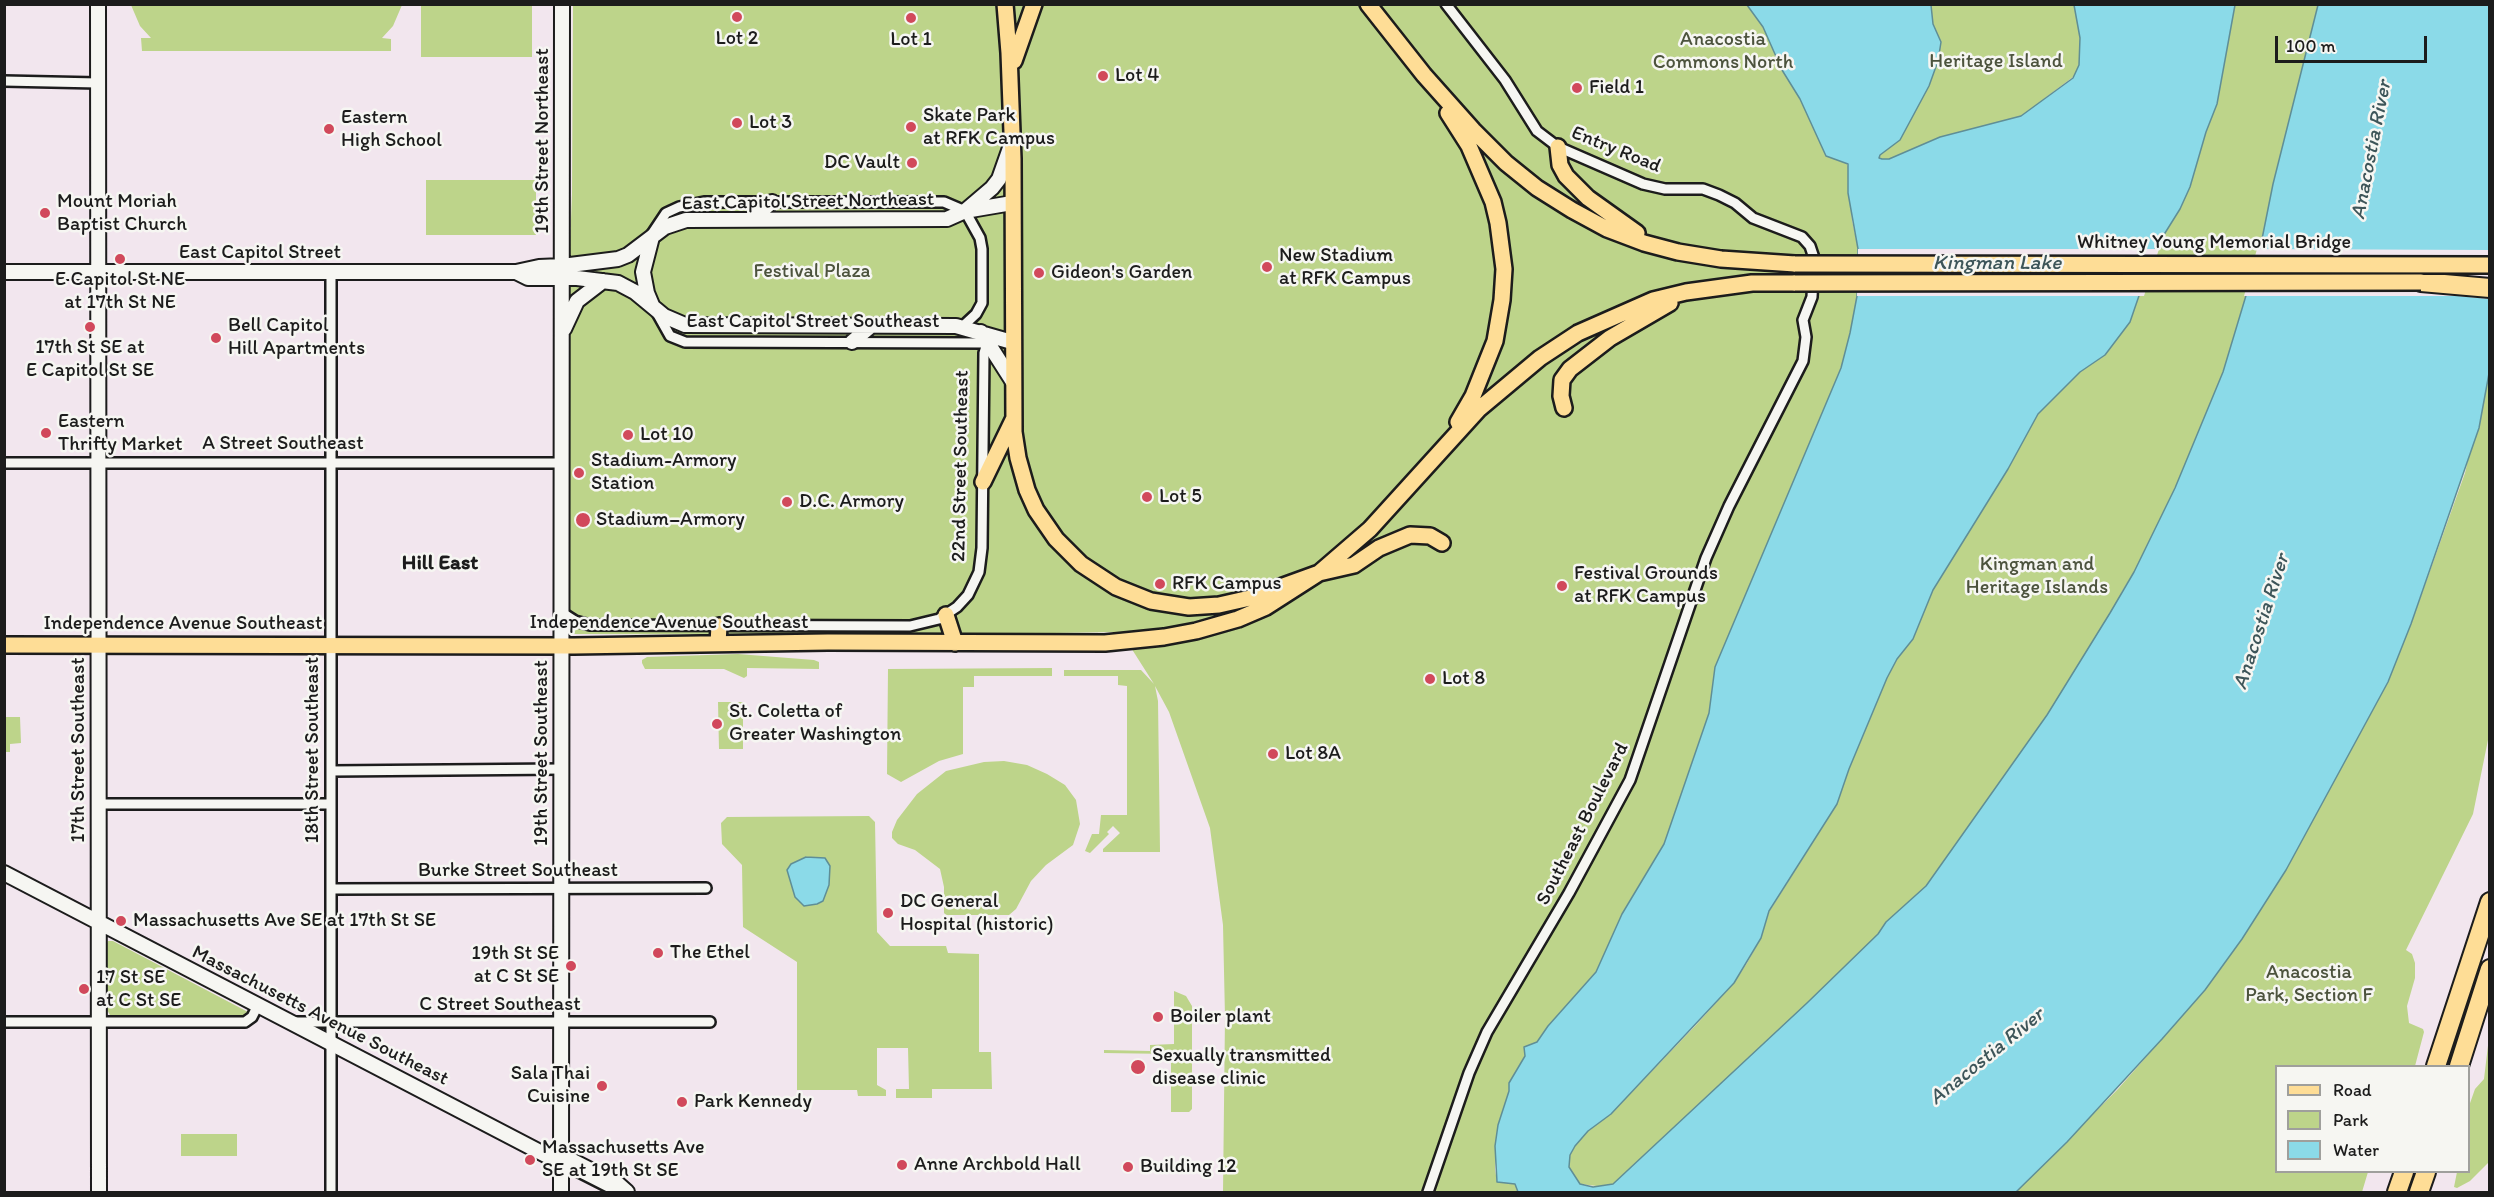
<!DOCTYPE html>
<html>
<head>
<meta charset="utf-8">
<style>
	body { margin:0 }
	#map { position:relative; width:2494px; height:1197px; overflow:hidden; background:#f2e6ee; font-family:Itim,sans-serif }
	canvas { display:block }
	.frame { position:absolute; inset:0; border:6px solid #1c1c1c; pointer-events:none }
	.legend { position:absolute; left:2275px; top:1065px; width:195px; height:108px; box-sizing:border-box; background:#f6f6f2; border:2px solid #9f9f9c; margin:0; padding:8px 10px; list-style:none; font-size:18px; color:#1c1c1c }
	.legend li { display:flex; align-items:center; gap:12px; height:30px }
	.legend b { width:30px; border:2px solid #9f9f9c }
	.scale { position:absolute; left:2275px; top:36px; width:152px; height:27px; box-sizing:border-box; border:3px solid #1c1c1c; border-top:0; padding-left:8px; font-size:18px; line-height:21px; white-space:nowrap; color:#1c1c1c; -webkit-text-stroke:4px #f6f6f2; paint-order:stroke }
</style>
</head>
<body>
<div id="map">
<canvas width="2494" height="1197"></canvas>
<div class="frame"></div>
<ul class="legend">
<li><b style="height:8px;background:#fedd96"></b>Road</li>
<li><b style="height:16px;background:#bdd48a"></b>Park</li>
<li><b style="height:16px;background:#8bdae8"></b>Water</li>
</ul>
<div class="scale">100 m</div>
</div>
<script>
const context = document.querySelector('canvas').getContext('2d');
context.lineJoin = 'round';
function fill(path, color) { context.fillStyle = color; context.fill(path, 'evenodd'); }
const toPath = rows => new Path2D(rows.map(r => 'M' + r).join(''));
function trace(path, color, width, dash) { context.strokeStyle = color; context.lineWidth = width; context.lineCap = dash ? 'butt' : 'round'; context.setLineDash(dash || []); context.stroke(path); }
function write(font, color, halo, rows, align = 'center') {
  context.font = font + ' Itim,sans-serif'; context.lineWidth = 5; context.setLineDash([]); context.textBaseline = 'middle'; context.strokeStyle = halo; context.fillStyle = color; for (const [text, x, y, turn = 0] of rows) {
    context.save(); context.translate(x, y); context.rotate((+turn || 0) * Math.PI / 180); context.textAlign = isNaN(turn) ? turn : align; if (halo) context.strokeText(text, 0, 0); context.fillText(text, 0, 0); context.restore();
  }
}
const green = toPath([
	[1798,4,1849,170,1852,220,1858,249,1857,296,1850,333,1841,368,1715,667,1709,713,1664,844,1622,914,1596,972,1548,1026,1537,1042,1531,1045,1509,1083,1509,1091,1498,1125,1495,1169,1497,1182,1515,1183,1518,1192,1223,1192,1225,1017,1223,925,1210,828,1169,712,1155,686,1158,701,1160,852,1103,852,1103,849,1120,833,1113,826,1107,832,1109,834,1090,853,1085,851,1092,834,1099,834,1101,815,1127,815,1127,686,1118,685,1118,676,1064,676,1064,670,1141,670,1154,684,1121,632,920,635,570,634,569,272,572,194,573,5],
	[131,5,131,4,402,5,393,26,382,38,391,39,391,51,142,51,141,38,151,38,140,26],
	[421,5,532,5,532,57,421,57],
	[1835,5,2081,5,2092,53,2073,77,2045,98,2039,110,1890,166,1879,158],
	[2235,5,2318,5,2273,184,2260,249,2223,372,2175,488,2134,572,2121,593,2093,794,1716,1088,1613,1184,1605,1187,1580,1184,1569,1167,1570,1155,1575,1146,1588,1131,1611,1114,1696,1025,1734,983,1747,963,1761,938,1769,912,1837,804,1849,769,1887,678,1897,659,1913,639,1933,590,2008,469,2038,414,2080,372,2105,355,2155,249,2180,209,2190,187,2206,132,2217,104],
	[426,180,536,180,536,235,426,235],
	[2489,368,2489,735,2473,814,2406,950,2412,954,2415,963,2415,978,2407,1006,2409,1023,2423,1029,2424,1032,2415,1066,2276,1066,2276,1172,2368,1172,2362,1192,2016,1192,2118,1089,2205,990,2242,939,2286,870,2388,682,2411,624,2465,473],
	[738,654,814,660,819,662,819,669,747,668,747,676,744,678,724,669,645,669,642,663,642,660,647,657],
	[1052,668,1052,676,974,676,974,687,963,687,963,754,939,761,901,782,887,774,888,669],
	[718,702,743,702,743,749,719,749],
	[5,717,20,717,21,743,10,744,10,752,5,752],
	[1004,761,1027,765,1047,774,1065,785,1076,800,1080,824,1073,845,1046,865,1031,881,1016,909,1009,915,946,915,944,913,944,887,940,869,915,850,898,844,892,838,892,832,897,820,917,794,946,771,984,762],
	[869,816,875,822,877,932,890,946,946,946,948,953,979,954,979,1052,991,1052,992,1089,932,1089,932,1098,896,1098,896,1089,909,1089,908,1048,877,1048,877,1085,886,1090,886,1096,858,1096,857,1090,797,1090,797,962,743,927,742,865,722,844,721,823,727,817],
	[108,941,113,941,248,1012,248,1015,110,1015,107,1010,106,946],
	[1174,991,1186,996,1192,1006,1192,1109,1189,1112,1171,1112,1171,1054,1104,1053,1104,1050,1150,1051,1150,1045,1174,1044],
	[2489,1037,2489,1162,2470,1181,2457,1188,2454,1187,2457,1172,2468,1172,2469,1106,2475,1089,2484,1079],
	[181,1134,237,1134,237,1156,181,1156]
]);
const water = toPath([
	[1747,5,1931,5,1933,24,1941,42,1938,61,1929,86,1900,140,1880,155,1879,158,1882,159,1889,159,1940,137,2021,116,2073,78,2079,65,2080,38,2074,5,2235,5,2217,104,2206,132,2190,187,2180,209,2155,249,2130,322,2105,355,2080,372,2038,414,2008,469,1933,590,1913,639,1897,659,1887,678,1849,769,1837,804,1769,911,1761,938,1734,983,1611,1114,1588,1131,1575,1146,1570,1155,1569,1167,1580,1184,1593,1187,1613,1184,1807,1003,1878,934,1886,922,1926,886,2047,715,2110,613,2134,572,2175,488,2223,372,2260,249,2273,184,2318,5,2489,5,2490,368,2479,428,2411,624,2388,682,2286,870,2242,939,2205,990,2162,1039,2067,1142,2016,1192,1518,1192,1515,1184,1497,1182,1495,1146,1498,1125,1509,1091,1509,1083,1525,1056,1524,1047,1537,1042,1548,1026,1596,972,1622,914,1664,844,1709,713,1715,667,1841,368,1850,333,1857,296,1858,249,1848,193,1848,164,1826,156,1800,99,1782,70,1763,27,1747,5],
	[806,857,825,858,830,866,829,885,823,901,817,904,804,906,795,897,787,870,791,864,806,857]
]);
const pier = toPath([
	[1858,249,2159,249,2144,296,1857,296],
	[2257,249,2489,250,2489,299,2458,296,2244,296]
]);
const street = toPath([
	[4,81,98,83],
	[652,234,666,213,679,207,704,202,944,202,965,211,980,238,982,249,982,303,976,314,962,327],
	[4,463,561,463],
	[561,612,575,621,590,625,910,626,939,619,957,607,968,595,979,572,982,548,984,353,987,343,685,342,670,336,656,311],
	[331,771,562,769],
	[99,804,331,804],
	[331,889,706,888],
	[4,1022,245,1022,252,1017,258,1005],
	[293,1022,710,1022],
	[561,1163,618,1192],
	[331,1192,331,272],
	[1428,1192,1469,1073,1487,1032,1569,893,1630,780,1706,558,1729,506,1803,361,1806,337,1803,320,1812,297,1814,258,1810,246,1802,237,1753,218,1735,203,1719,195,1703,189,1665,189,1643,184,1558,147,1537,131,1505,80,1446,4]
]);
const secondary = toPath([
	[98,4,99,1192],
	[965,211,1012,203],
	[751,219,772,202],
	[652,237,643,272,647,293,652,305],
	[4,272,516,272,539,267,562,266,618,259,628,255,665,227,686,220,947,219,965,211,992,188,999,179,1011,145],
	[516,272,528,278,577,278,618,283,635,292,664,316,685,325,956,326,1012,342],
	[564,329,577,301,603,281],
	[981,332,1013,382],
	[852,342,871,326],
	[4,873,561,1163],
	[561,1155,618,1184,627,1192],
	[561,1192,562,4]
]);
const primary = toPath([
	[1005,4,1009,53,1013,159,1014,432,1018,458,1027,490,1036,510,1056,539,1081,564,1116,587,1151,601,1189,607,1219,605,1250,598,1319,573,1354,565,1379,548,1410,535,1430,536,1442,543],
	[1368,4,1424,75,1473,130,1506,163,1537,188,1572,210,1607,229,1644,243,1678,252,1721,259,1795,264],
	[1014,61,1034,4],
	[1448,113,1469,146,1493,202,1498,223,1504,269,1502,300,1495,341,1473,396,1458,422],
	[1558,147,1560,165,1566,176,1588,198,1637,233],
	[1564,408,1561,396,1562,380,1570,369,1610,338,1670,303],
	[983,482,1013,420],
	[946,615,955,643],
	[718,643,719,626],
	[4,645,574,646,828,642,1105,643,1164,637,1196,631,1238,619,1266,607,1319,573,1370,529,1479,409,1540,358,1578,333,1653,300,1686,292,1752,283,1795,283]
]);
const highway = toPath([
	[2421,282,2490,288],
	[2436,1066,2490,902],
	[2459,1066,2490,969],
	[2397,1192,2404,1172],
	[2419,1192,2426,1172]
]);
const primaryBridge = toPath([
	[1795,264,2490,265],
	[1795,283,2421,282]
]);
const markers = [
	[737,17,6,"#d1495b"],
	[911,18,6,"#d1495b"],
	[1103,76,6,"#d1495b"],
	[1577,88,6,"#d1495b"],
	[737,123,6,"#d1495b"],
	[911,127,6,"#d1495b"],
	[329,129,6,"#d1495b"],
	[912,163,6,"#d1495b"],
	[45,213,6,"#d1495b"],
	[120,259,6,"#d1495b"],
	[1267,267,6,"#d1495b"],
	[1039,273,6,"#d1495b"],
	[90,327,6,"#d1495b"],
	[216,338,6,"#d1495b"],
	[46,433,6,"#d1495b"],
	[628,435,6,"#d1495b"],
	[579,473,6,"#d1495b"],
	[1147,497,6,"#d1495b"],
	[787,502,6,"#d1495b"],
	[583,520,8,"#d1495b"],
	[1160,584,6,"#d1495b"],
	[1562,586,6,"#d1495b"],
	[1430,679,6,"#d1495b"],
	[717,724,6,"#d1495b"],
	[1273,754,6,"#d1495b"],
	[888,913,6,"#d1495b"],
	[121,921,6,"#d1495b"],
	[658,953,6,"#d1495b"],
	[571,966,6,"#d1495b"],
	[84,989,6,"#d1495b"],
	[1158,1017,6,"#d1495b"],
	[1138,1067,8,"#d1495b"],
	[602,1086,6,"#d1495b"],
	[682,1102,6,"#d1495b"],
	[530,1160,6,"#d1495b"],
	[902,1165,6,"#d1495b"],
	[1128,1167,6,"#d1495b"]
];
const poiNames = [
	["Lot 2",737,39,"center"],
	["Lot 1",911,40,"center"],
	["Lot 4",1115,76],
	["Field 1",1589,88],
	["Skate Park",923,116],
	["at RFK Campus",923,139],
	["Eastern",341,118],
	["High School",341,141],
	["Lot 3",749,123],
	["DC Vault",900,163,"right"],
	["Mount Moriah",57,202],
	["Baptist Church",57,225],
	["New Stadium",1279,256],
	["at RFK Campus",1279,279],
	["Gideon's Garden",1051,273],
	["E Capitol St NE",120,280,"center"],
	["at 17th St NE",120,303,"center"],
	["Bell Capitol",228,326],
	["Hill Apartments",228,349],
	["17th St SE at",90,348,"center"],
	["E Capitol St SE",90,371,"center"],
	["Eastern",58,422],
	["Thrifty Market",58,445],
	["Lot 10",640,435],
	["Stadium-Armory",591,461],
	["Station",591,484],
	["Lot 5",1159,497],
	["D.C. Armory",799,502],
	["Stadium–Armory",596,520],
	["Festival Grounds",1574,574],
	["at RFK Campus",1574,597],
	["RFK Campus",1172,584],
	["Lot 8",1442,679],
	["St. Coletta of",729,712],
	["Greater Washington",729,735],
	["Lot 8A",1285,754],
	["DC General",900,902],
	["Hospital (historic)",900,925],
	["Massachusetts Ave SE at 17th St SE",133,921],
	["The Ethel",670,953],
	["19th St SE",559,954,"right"],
	["at C St SE",559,977,"right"],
	["17 St SE",96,978],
	["at C St SE",96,1001],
	["Boiler plant",1170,1017],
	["Sexually transmitted",1152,1056],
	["disease clinic",1152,1079],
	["Sala Thai",590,1074,"right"],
	["Cuisine",590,1097,"right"],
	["Park Kennedy",694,1102],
	["Massachusetts Ave",542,1148],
	["SE at 19th St SE",542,1171],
	["Anne Archbold Hall",914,1165],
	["Building 12",1140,1167]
];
const parkNames = [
	["Anacostia",1723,40],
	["Commons North",1723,63],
	["Heritage Island",1996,62],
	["Festival Plaza",812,272],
	["Kingman and",2037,565],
	["Heritage Islands",2037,588],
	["Anacostia",2309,973],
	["Park, Section F",2309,996]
];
const streetNames = [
	["19th Street Northeast",543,141,-90],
	["Entry Road",1616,150,22],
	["East Capitol Street Northeast",808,202,-1],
	["Whitney Young Memorial Bridge",2214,243],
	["East Capitol Street",260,253],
	["East Capitol Street Southeast",813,322],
	["A Street Southeast",283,444],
	["22nd Street Southeast",961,466,-89],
	["Independence Avenue Southeast",669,623],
	["Independence Avenue Southeast",183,624],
	["17th Street Southeast",79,750,-90],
	["18th Street Southeast",313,750,-90],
	["19th Street Southeast",542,753,-90],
	["Southeast Boulevard",1583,824,-63],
	["Burke Street Southeast",518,871],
	["C Street Southeast",500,1005],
	["Massachusetts Avenue Southeast",320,1016,27]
];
const waterNames = [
	["Anacostia River",2372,150,-79],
	["Kingman Lake",1997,264],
	["Anacostia River",2262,622,-72],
	["Anacostia River",1987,1057,-39]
];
const neighbourhoodNames = [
	["Hill East",440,564]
];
fill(green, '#bdd48a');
fill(water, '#8bdae8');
trace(water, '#5f8e96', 1.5);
fill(pier, '#f2e6ee');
trace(street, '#1c1c1c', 14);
trace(secondary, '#1c1c1c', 18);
trace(primary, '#1c1c1c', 20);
trace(highway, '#1c1c1c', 22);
trace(street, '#f6f6f2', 9);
trace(secondary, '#f6f6f2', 14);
trace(primary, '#fedd96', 15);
trace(highway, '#fedd96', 18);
trace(primaryBridge, '#1c1c1c', 20, []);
trace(primaryBridge, '#fedd96', 15);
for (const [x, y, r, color] of markers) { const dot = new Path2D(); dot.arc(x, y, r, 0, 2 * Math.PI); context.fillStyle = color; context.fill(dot); trace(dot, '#f6f6f2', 2); }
write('20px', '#1c1c1c', '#f6f6f2', poiNames, 'left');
write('20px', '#4c533d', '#f6f6f2', parkNames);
write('20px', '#1c1c1c', '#f6f6f2', streetNames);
write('italic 21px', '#3d5559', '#f6f6f2', waterNames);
write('bold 21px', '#1c1c1c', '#f6f6f2', neighbourhoodNames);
</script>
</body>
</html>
